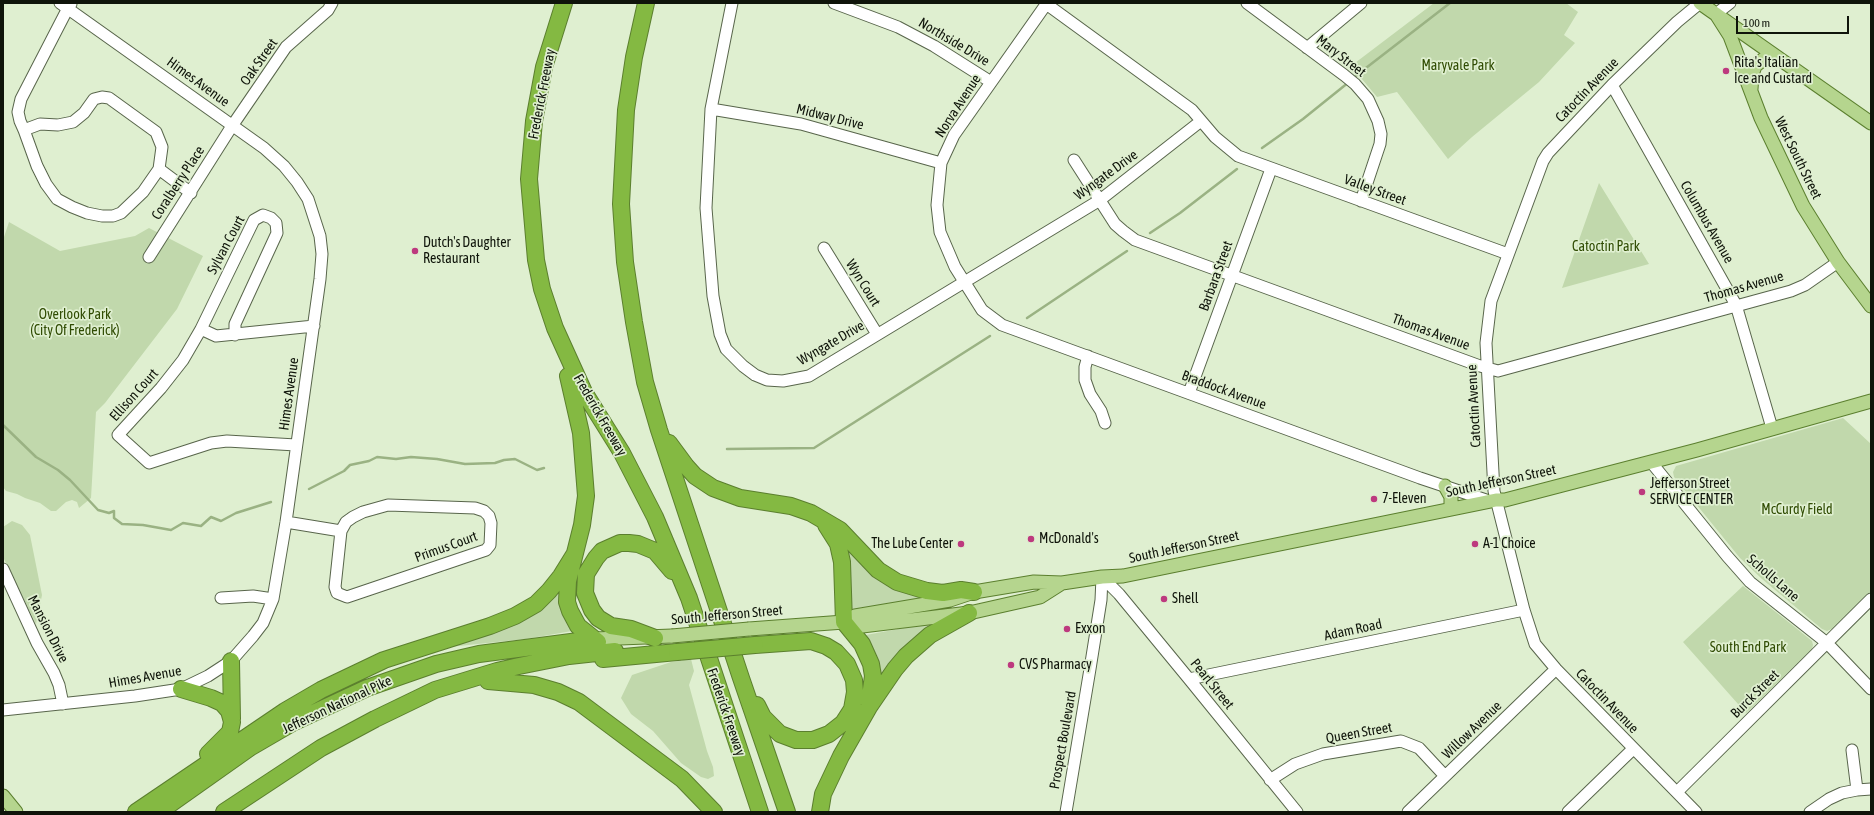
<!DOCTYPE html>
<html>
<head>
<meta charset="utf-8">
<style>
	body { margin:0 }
	#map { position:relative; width:1874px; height:815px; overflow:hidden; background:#dfefd0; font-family:"Asap Condensed",sans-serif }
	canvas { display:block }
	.frame { position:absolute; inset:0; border:4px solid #0f140a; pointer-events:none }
	.scale { position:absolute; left:1736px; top:16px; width:113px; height:18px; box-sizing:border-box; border:2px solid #0f140a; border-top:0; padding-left:5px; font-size:12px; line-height:14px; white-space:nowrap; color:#0f140a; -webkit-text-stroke:3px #dfefd0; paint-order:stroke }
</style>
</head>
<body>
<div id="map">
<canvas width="1874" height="815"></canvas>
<div class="frame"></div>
<div class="scale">100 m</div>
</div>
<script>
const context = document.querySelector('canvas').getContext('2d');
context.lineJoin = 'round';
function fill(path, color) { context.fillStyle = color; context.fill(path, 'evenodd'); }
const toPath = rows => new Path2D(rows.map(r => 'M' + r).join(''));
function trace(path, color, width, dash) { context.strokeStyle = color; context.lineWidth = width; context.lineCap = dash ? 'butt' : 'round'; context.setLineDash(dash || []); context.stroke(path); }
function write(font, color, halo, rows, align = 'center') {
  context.font = font + ' "Asap Condensed",sans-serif'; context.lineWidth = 3.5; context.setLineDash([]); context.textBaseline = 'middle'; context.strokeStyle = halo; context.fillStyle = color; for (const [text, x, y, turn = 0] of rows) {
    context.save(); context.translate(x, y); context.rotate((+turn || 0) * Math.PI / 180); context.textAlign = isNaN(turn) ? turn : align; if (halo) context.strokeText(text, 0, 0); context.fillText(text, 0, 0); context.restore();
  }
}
const green = toPath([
	[1434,3,1566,3,1578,12,1564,35,1575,43,1539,82,1472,137,1448,159,1397,92,1377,97,1351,66],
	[1599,183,1649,264,1562,288],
	[9,222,60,251,135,236,149,228,203,256,177,309,105,403,96,412,91,498,79,508,77,502,72,500,66,502,56,511,51,511,40,503,25,498,17,494,6,491,3,487,3,240],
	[1843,418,1871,444,1871,591,1834,628,1827,631,1822,629,1762,579,1740,558,1674,477,1673,472,1676,466],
	[12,521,22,525,30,535,42,595,36,624,3,557,3,527],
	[839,534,929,597,885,605,851,609],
	[560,583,572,631,526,639,430,649,469,636],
	[1743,586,1796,628,1812,641,1813,645,1812,649,1746,713,1683,642],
	[941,621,882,679,879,660,866,635],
	[691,659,694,671,689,685,707,751,713,767,714,776,708,779,701,777,681,763,653,731,631,714,621,698,632,675,671,662]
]);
const stream = toPath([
	[1353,78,1450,3],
	[1262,148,1303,119,1349,82],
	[1150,233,1180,213,1237,169],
	[1027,318,1127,251],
	[3,425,36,457,58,470,70,480,98,510,109,513,114,511,114,518,122,524,143,525,171,530,183,523,201,526,211,517,221,521,236,513,271,502],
	[727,449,814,448,990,336],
	[309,489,344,471,350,465,369,461,377,457,396,459,411,457,437,459,465,464,495,463,504,460,515,459,537,470,544,468]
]);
const minor = toPath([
	[732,3,711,109,706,208,713,296,720,334,726,349,743,366,755,375,767,380,783,381,809,376,1100,200,1201,121],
	[834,3,898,27,934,46,991,82],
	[1045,3,1192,110,1215,137,1238,156,1508,254],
	[1047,3,954,135,941,163,937,205,940,232,955,267,982,310,1002,325,1420,478,1489,501],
	[1247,3,1344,75,1355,84,1368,99,1378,121,1381,134,1380,144,1361,201],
	[1716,14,1730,3],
	[1307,48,1361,3],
	[1612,85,1736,305,1772,428],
	[711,109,801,124,941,163],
	[24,130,37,166,46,184,57,199,72,207,87,213,102,216,113,216,121,213,143,192,159,169,162,147,156,132,109,98,102,97,94,99,84,113,73,122,58,125,40,124,24,130,20,121,18,112,21,99,68,8,71,4],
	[1074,160,1115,224,1123,231,1135,240,1480,366,1498,371,1791,291,1805,285,1838,262],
	[159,169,191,193],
	[824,248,877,334],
	[149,257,232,126,286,47,328,10,332,3],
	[201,329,254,220,263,215,271,218,276,223,277,233,235,324,235,335],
	[1088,356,1085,367,1085,380,1090,394,1101,411,1105,423],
	[1189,393,1271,169],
	[296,445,227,441,211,443,149,463,118,435,161,388,183,360,201,329,216,336,314,326],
	[1651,462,1727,556,1750,582,1827,643,1871,689],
	[286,522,341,531,346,522,353,517,363,512,388,505,475,508,484,511,489,516,491,523,490,545,486,550,347,597,337,593,335,587,341,531],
	[3,569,37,643,54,673,59,685,63,704],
	[1102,577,1119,594,1189,679,1297,812],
	[221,598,253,596,273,599],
	[1189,679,1524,610],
	[3,710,135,696,181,689,208,676,231,661,253,636,263,623,273,599,286,522,320,279,322,254,320,236,308,199,297,182,284,166,264,148,60,3],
	[1852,750,1857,790],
	[1270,780,1295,764,1323,754,1401,741,1419,748,1445,776],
	[1677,792,1871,599],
	[1066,812,1090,669,1101,600,1102,577],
	[1408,812,1556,669],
	[1568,812,1633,749],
	[1696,812,1556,669,1535,644,1524,610,1494,491,1486,343,1491,301,1543,161,1548,153,1612,85,1677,22,1700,3],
	[1810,812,1829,799,1842,793,1857,790,1871,789]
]);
const major = toPath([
	[1700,3,1871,123],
	[1716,14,1730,36,1761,118,1803,206,1838,262,1871,306],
	[1751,89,1752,75,1755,66,1765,58,1777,57],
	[1445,486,1451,497,1451,509],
	[844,622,854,627,969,613,1040,597,1062,583],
	[749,629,844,622,855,616,950,600,974,592,1034,582,1062,583,1102,577,1123,576,1496,500,1505,500,1697,450,1871,401],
	[594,639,672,636],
	[3,796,16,812]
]);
const highway = toPath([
	[564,3,544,67,534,121,529,179,536,260,542,289,555,328,584,392,622,453,655,517,689,598,760,812],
	[646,3,634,57,626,110,621,204,625,262,634,322,645,382,659,430,741,678,787,812],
	[568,376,581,433,586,496,582,525,568,581,567,602,570,611,578,626,598,642],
	[669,443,686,466,695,476,713,488,740,498,791,506,811,513,840,530,878,570,897,582,927,591,943,593,961,590,974,592],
	[826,525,838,544,842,562,844,622,862,644,871,664,873,676,869,703],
	[655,638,631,629,611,626,598,618,592,610,585,593,586,574,596,558,602,551,620,543,629,543,638,544,655,551,672,571],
	[755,645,811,641,826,646,836,652,847,664,854,680,855,692,852,709,843,723,829,734,813,740,796,740,780,734,763,717,757,705],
	[603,659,677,652],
	[231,661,232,719],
	[488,681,534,685,558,692,579,702,682,779,714,812],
	[181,689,211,698,222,703,229,711,232,722,230,732,208,754],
	[136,812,285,711,321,690,384,660,490,626,515,616,536,604,549,591,561,576,574,555],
	[159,812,251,747,294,722,367,688,436,664,479,654,594,639],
	[224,812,321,748,375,719,435,690,497,671,519,666,569,656,615,651],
	[820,812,823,794,841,756,869,707,895,669,906,656,930,635,969,613]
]);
const majorBridge = toPath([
	[672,636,749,629]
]);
const highwayBridge = toPath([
	[677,652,755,645]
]);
const markers = [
	[1726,71,4,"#bd397e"],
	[415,251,4,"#bd397e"],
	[1642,492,4,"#bd397e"],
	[1374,499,4,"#bd397e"],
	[1031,539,4,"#bd397e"],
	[961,544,4,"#bd397e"],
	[1475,544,4,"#bd397e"],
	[1164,599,4,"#bd397e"],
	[1067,629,4,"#bd397e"],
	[1011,665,4,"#bd397e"]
];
const streetNames = [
	["Northside Drive",954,42,31],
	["Mary Street",1341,56,38],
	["Oak Street",259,62,-55],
	["Himes Avenue",198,82,36],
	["Catoctin Avenue",1587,90,-46],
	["Frederick Freeway",542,94,-79],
	["Norva Avenue",958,106,-57],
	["Midway Drive",830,117,14],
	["West South Street",1798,158,64],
	["Wyngate Drive",1106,175,-36],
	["Coralberry Place",178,183,-57],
	["Valley Street",1375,190,20],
	["Columbus Avenue",1707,222,60],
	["Sylvan Court",226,245,-62],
	["Barbara Street",1216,276,-70],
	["Wyn Court",863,283,58],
	["Thomas Avenue",1744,287,-16],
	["Thomas Avenue",1431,332,20],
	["Wyngate Drive",831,343,-30],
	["Braddock Avenue",1224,390,20],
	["Himes Avenue",289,394,-82],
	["Ellison Court",134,395,-48],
	["Catoctin Avenue",1474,406,-93],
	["Frederick Freeway",600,415,60],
	["South Jefferson Street",1501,481,-12],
	["Primus Court",446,547,-20],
	["South Jefferson Street",1184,547,-12],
	["Scholls Lane",1773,578,41],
	["South Jefferson Street",727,615,-5],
	["Mansion Drive",48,629,63],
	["Adam Road",1353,630,-12],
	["Himes Avenue",145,677,-10],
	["Pearl Street",1212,684,51],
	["Burck Street",1755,694,-45],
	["Catoctin Avenue",1607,701,46],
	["Jefferson National Pike",337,705,-25],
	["Frederick Freeway",726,712,71],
	["Willow Avenue",1472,730,-44],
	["Queen Street",1359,733,-10],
	["Prospect Boulevard",1063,740,-80]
];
const poiNames = [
	["Rita's Italian",1734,63],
	["Ice and Custard",1734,79],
	["Dutch's Daughter",423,243],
	["Restaurant",423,259],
	["Jefferson Street",1650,484],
	["SERVICE CENTER",1650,500],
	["7-Eleven",1382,499],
	["McDonald's",1039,539],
	["The Lube Center",953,544,"right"],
	["A-1 Choice",1483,544],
	["Shell",1172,599],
	["Exxon",1075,629],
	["CVS Pharmacy",1019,665]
];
const parkNames = [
	["Maryvale Park",1458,66],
	["Catoctin Park",1606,247],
	["Overlook Park",75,315],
	["(City Of Frederick)",75,331],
	["McCurdy Field",1797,510],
	["South End Park",1748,648]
];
fill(green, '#c1d8ac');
trace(stream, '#9ab283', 2.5);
trace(minor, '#58654b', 13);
trace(major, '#5b7f2e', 15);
trace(highway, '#5b7f2e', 18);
trace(minor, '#fff', 11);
trace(major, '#b5d58e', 13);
trace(highway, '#84b942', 16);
trace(majorBridge, '#5b7f2e', 15, []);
trace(highwayBridge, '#5b7f2e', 18, []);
trace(majorBridge, '#b5d58e', 13);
trace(highwayBridge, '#84b942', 16);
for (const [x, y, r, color] of markers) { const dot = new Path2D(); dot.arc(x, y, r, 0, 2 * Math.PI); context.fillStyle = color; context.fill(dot); trace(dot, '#dfefd0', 1.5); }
write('14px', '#0f140a', '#dfefd0', streetNames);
write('14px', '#0f140a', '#dfefd0', poiNames, 'left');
write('14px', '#304c03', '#dfefd0', parkNames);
</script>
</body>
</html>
